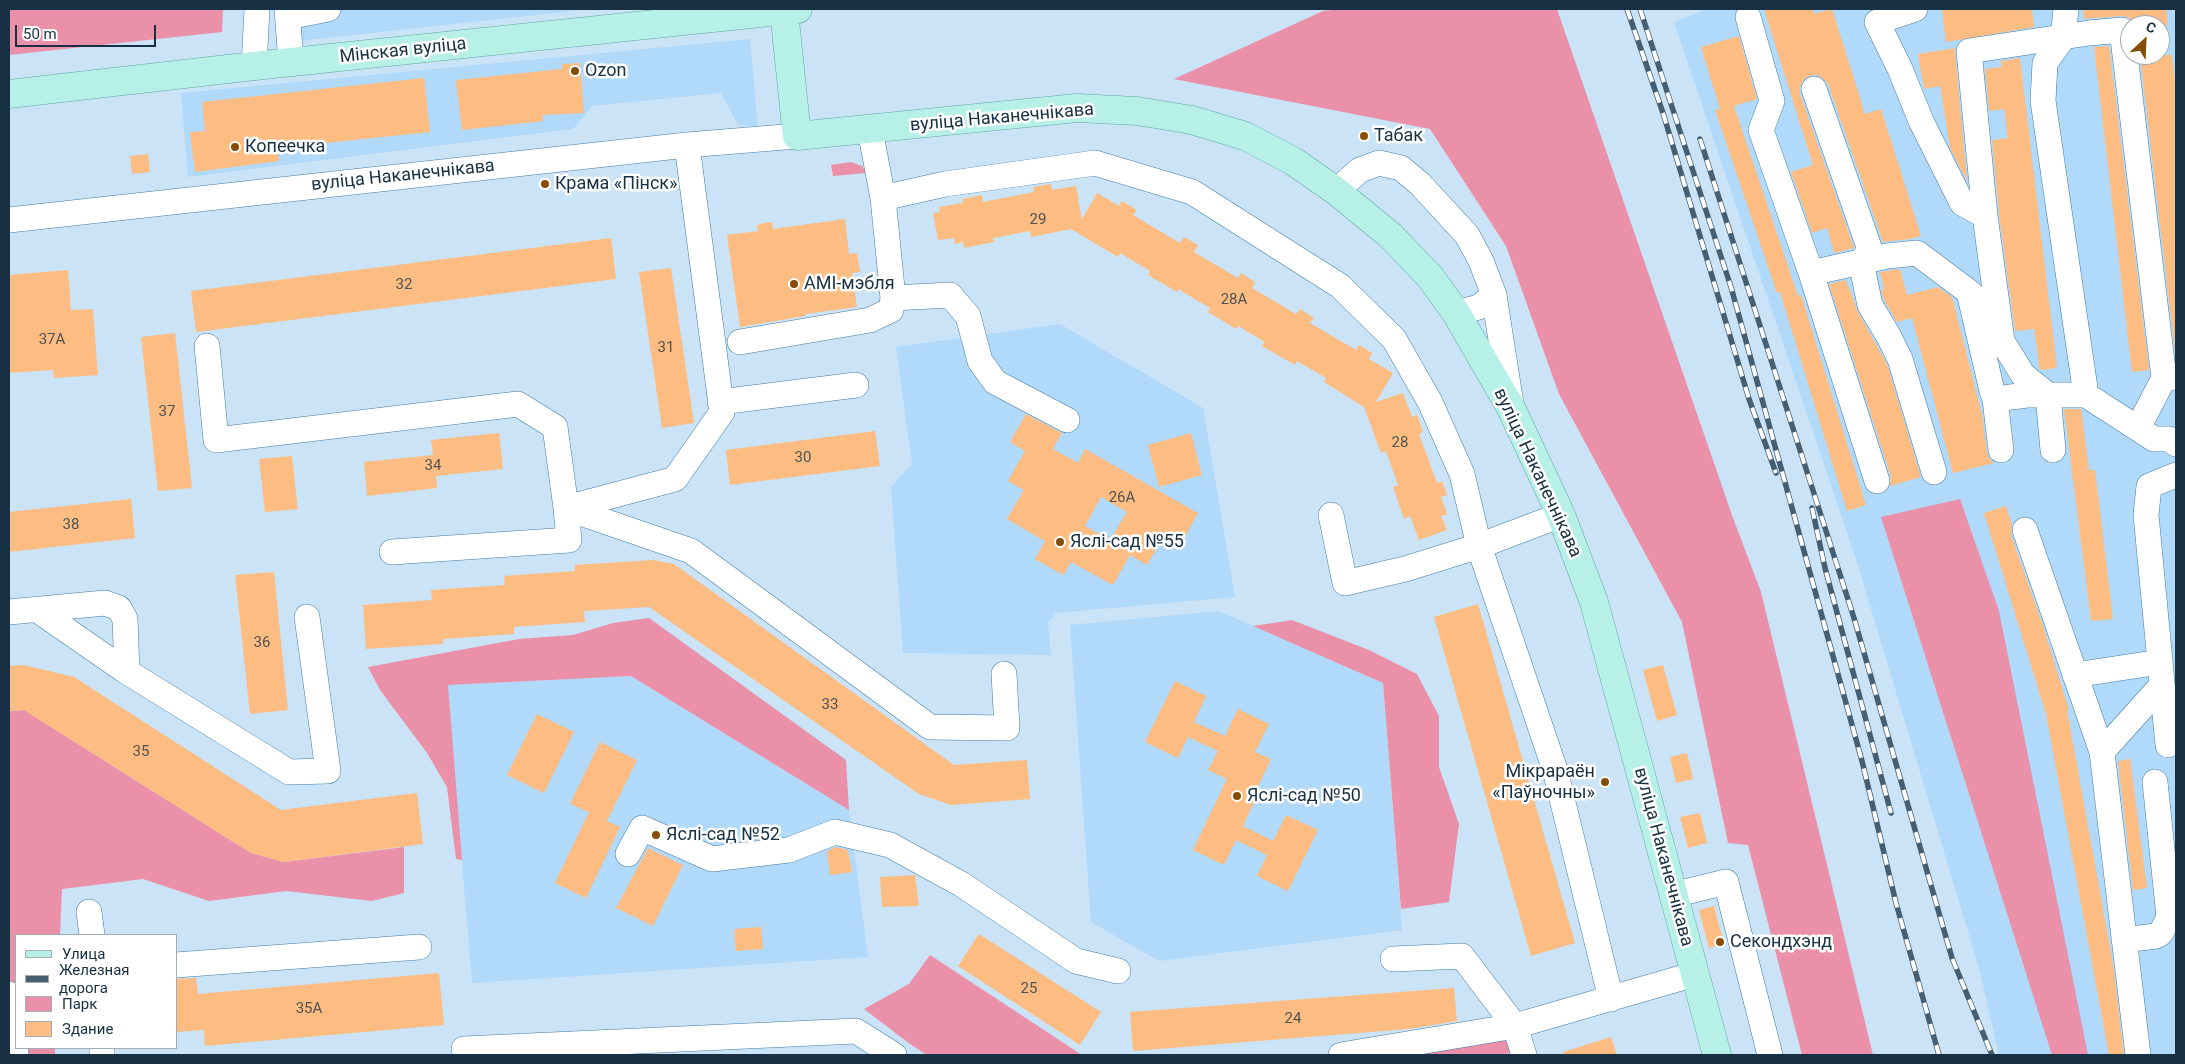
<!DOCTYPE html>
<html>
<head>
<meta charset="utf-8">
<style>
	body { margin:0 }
	#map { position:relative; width:2185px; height:1064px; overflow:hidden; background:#cbe3f7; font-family:Roboto,sans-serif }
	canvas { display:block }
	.frame { position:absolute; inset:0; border:10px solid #173043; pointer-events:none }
	.legend { position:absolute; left:15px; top:934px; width:162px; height:115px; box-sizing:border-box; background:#fff; border:1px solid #a2acb4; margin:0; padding:6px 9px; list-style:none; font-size:15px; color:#173043 }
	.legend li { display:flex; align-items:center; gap:10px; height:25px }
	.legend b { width:25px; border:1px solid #a2acb4 }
	.north { position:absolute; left:2120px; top:15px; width:50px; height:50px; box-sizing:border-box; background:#fff; border:1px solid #a2acb4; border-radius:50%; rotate:25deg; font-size:14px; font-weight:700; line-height:20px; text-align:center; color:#173043 }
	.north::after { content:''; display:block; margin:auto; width:18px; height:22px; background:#864c01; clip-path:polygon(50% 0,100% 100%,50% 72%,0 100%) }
	.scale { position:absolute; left:15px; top:25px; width:141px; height:22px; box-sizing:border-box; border:2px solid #173043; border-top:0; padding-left:6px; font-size:15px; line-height:18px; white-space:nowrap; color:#173043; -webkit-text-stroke:4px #fff; paint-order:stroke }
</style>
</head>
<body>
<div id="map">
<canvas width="2185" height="1064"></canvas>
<div class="frame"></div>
<ul class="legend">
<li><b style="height:6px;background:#b6f0e7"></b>Улица</li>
<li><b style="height:6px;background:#455e71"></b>Железная дорога</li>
<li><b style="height:14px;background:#ea90a8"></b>Парк</li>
<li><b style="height:14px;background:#fdbc81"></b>Здание</li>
</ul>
<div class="north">С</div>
<div class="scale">50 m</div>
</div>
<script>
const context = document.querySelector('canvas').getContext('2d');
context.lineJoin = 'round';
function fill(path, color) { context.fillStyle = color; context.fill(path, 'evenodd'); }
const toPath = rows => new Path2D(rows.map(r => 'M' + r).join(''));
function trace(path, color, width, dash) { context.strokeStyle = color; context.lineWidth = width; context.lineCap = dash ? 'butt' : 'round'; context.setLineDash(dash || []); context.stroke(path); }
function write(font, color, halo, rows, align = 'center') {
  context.font = font + ' Roboto,sans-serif'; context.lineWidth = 5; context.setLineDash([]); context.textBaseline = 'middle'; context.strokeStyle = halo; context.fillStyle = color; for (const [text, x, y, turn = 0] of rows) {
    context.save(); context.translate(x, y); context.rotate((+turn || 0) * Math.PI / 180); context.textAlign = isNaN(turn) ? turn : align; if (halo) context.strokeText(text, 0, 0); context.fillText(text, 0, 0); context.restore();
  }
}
const built = toPath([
	[298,9,591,9,299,41],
	[1707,9,2176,9,2176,1055,1999,1055,1979,968,1855,556,1674,22],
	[2130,25,2160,25,2160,55,2130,55],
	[750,39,758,127,738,125,721,93,592,106,573,129,188,177,181,93],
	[1060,324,1203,408,1235,597,1056,613,1048,623,1051,655,903,653,891,487,912,463,896,347],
	[1219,611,1383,683,1402,930,1159,961,1091,922,1070,625],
	[631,676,849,810,868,957,472,983,447,685]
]);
const green = toPath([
	[9,9,223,9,222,32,9,55],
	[1342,9,1557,9,1733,518,1761,592,1873,1055,1802,1055,1748,845,1728,843,1682,622,1559,394,1506,246,1430,129,1174,79,1323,11],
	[851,162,862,166,866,173,833,176,831,165],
	[1960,499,1999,611,2088,1055,2052,1055,1881,517],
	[649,618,846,760,849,810,631,676,448,685,462,860,456,859,447,787,427,753,380,690,368,667,519,639,573,635,613,623],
	[1292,620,1369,650,1417,674,1439,716,1439,767,1459,824,1449,902,1401,909,1383,683,1253,626],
	[24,710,251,853,284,862,404,847,404,893,372,901,286,891,209,901,143,879,62,889,60,935,16,935,16,1048,55,1048,55,1055,9,1055,9,711],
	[930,955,1082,1055,927,1055,910,1044,864,1009,909,984],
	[1509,1036,1510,1053,1500,1055,1391,1055]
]);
const building = toPath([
	[1764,9,1813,9,1814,14,1832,9,1865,114,1881,109,1921,236,1910,239,1883,242,1828,84,1823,78,1816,75,1809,76,1803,80,1800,87,1800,94,1854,248,1834,253,1827,228,1812,233,1791,172,1813,165],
	[1942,9,2032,9,2034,27,1946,42],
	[2083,9,2166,9,2168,25,2135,25,2128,17,2121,16,2084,19],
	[1739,36,1757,99,1734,106,1798,296,1801,295,1866,505,1847,511,1780,292,1777,293,1715,110,1720,109,1701,47],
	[2109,46,2149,370,2132,372,2094,47],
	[1955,48,1955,52,1967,181,1950,148,1940,86,1924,89,1918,54],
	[2140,55,2172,55,2176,93,2176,360],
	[2020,58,2057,368,2040,370,2034,329,2015,331,1999,214,1992,140,2008,138,2004,109,1989,111,1985,69,2002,67,2001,61],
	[580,63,584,113,543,115,543,121,462,130,456,80,562,69,562,64],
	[424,78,430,132,277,148,279,161,195,172,190,132,205,131,202,102],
	[148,154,150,172,132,174,130,156],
	[1051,184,1052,190,1076,186,1082,219,1097,193,1119,206,1122,201,1137,210,1133,215,1180,243,1184,237,1198,245,1194,252,1238,278,1241,273,1255,282,1252,288,1296,314,1300,309,1314,318,1310,323,1356,350,1359,345,1372,353,1369,359,1393,373,1376,402,1403,393,1412,417,1417,415,1423,432,1419,434,1437,483,1442,481,1447,495,1441,497,1447,514,1441,516,1447,530,1419,540,1410,516,1404,519,1393,487,1398,485,1386,451,1381,453,1364,407,1324,382,1326,378,1297,361,1295,365,1262,346,1265,342,1238,326,1236,329,1208,312,1210,308,1178,289,1177,292,1148,275,1150,271,1120,253,1118,257,1071,229,1031,237,1030,231,993,238,994,242,964,248,963,242,955,244,954,238,938,240,933,213,940,212,939,207,963,203,962,199,982,195,983,202,1034,192,1033,187],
	[845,219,849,254,857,253,860,272,852,273,857,307,805,314,805,316,740,327,727,235,758,231,757,225,764,223,772,222,773,229],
	[611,238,616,279,196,332,191,291],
	[671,268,694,423,662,428,639,272],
	[1900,269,1907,295,1938,287,1952,297,1982,415,1987,452,1989,458,1994,463,1953,473,1912,318,1897,322,1884,300,1881,290,1884,289,1880,272],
	[68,270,71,310,93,309,98,375,54,378,53,370,9,373,9,275],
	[1846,280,1858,312,1887,364,1921,477,1890,486,1891,477,1829,284],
	[175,333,192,488,158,491,141,337],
	[2064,409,2081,409,2089,470,2095,470,2113,619,2091,621],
	[1026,414,1062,433,1053,449,1078,463,1085,449,1198,513,1182,542,1166,532,1147,565,1130,555,1113,585,1071,562,1063,575,1035,559,1045,541,1007,519,1024,490,1008,481,1025,451,1010,442],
	[1101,497,1127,512,1110,540,1085,526],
	[875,431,880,466,730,485,726,450],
	[499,433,503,469,436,476,437,488,367,496,364,462,433,455,431,440],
	[1191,433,1202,475,1159,487,1148,445],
	[292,456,298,509,265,512,259,459],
	[131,499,135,538,9,552,9,512],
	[2006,506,2012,525,2011,535,2043,626,2069,710,2067,710,2113,964,2124,1055,2109,1055,2046,714,1984,513],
	[653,560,674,564,954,765,1027,760,1030,799,951,805,919,794,649,607,584,611,585,622,514,627,514,634,443,639,443,644,366,649,363,605,432,600,431,590,505,585,504,576,575,571,575,565],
	[274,572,288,710,250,714,235,575],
	[1478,604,1575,943,1531,956,1434,617],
	[24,665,74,677,281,810,417,793,423,844,284,862,251,853,24,710,9,711,9,666],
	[1663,665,1677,715,1657,721,1643,670],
	[1175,681,1206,696,1194,722,1225,736,1238,709,1269,724,1255,752,1271,759,1255,793,1258,794,1243,826,1273,841,1286,815,1318,830,1288,891,1257,876,1267,855,1236,840,1224,865,1193,850,1227,779,1208,770,1218,751,1188,737,1178,758,1145,742],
	[537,714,574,732,544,793,507,775],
	[600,742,637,760,607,821,620,827,586,898,555,883,589,812,570,804],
	[1687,753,1693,779,1676,783,1670,757],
	[2130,759,2147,888,2133,890,2118,761],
	[1700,813,1707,843,1688,848,1680,817],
	[836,847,848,850,852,872,830,875,827,851],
	[648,848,683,865,653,926,616,908],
	[915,875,919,906,882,907,880,877],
	[1714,906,1724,944,1709,948,1699,910],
	[761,927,763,949,736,951,734,929],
	[979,934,1101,1012,1080,1045,958,966],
	[439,973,444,1025,205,1046,204,1030,176,1032,176,979,196,978,198,994],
	[1454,988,1457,1021,1409,1029,1133,1051,1130,1012],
	[1611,1037,1617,1055,1564,1055,1563,1052]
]);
const minor = toPath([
	[287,9,291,62],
	[1915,9,1877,22,1900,69,1921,121,1962,203,1985,216,2002,341,2023,375,2048,395,2086,395],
	[2066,9,2063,38,2045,63,2043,101,2086,395,2154,439,2169,439,2176,444],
	[288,17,328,9],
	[1748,17,1772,101,1761,130,1811,273,1887,256,1917,253,1969,292,1999,320],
	[254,66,257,9],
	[1814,89,1870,250,1861,262,1870,305,1888,335,1900,359,1934,472],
	[870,130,883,198,893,298,950,295,968,316,980,361,995,382,1067,420],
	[1336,191,1360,170,1379,163,1401,168,1420,184,1467,235,1481,261,1494,295,1511,404],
	[883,198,945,184,1095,163,1192,192,1340,286,1394,339,1430,402,1462,474,1479,546,1555,770,1611,999],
	[1985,216,1969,51,2089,33,2122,30,2164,378,2176,377],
	[9,220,687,145,797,136],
	[1811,273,1877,481],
	[1969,292,1992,391,1995,399,2027,395,2048,395,2053,450],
	[1456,313,1479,307,1494,295],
	[740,342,870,320,891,310,893,298],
	[207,346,216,440,518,404,555,427,566,508,675,479,722,412,687,145],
	[1995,399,2001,450],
	[720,402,856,385],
	[2138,428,2164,378],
	[1331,515,1345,583,1405,569,1479,546,1561,515],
	[2025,530,2102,752],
	[392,552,569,540,566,508,691,551,930,727,1007,728,1004,674],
	[36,609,124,670,289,772,328,771,307,617],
	[9,612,105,603,119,608,125,619,127,671],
	[2075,675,2160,662],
	[2168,745,2146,515,2149,486,2176,475],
	[628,854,642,828,712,859,789,850,835,832,890,845,961,884,1076,961,1118,971],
	[1673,895,1726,882,1770,1055],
	[89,912,92,935],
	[2124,940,2156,936,2161,933,2169,917,2155,782],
	[1393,959,1462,956,1515,1026,1524,1055],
	[176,965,419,947],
	[9,994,13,1012,16,1055],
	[102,1048,102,1055],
	[464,1049,856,1031,894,1055],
	[1341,1055,1515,1026,1695,974],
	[2138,1055,2102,752,2162,685]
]);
const major = toPath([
	[784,11,797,136,1077,108,1137,111,1192,120,1245,136,1293,161,1336,191,1391,236,1431,278,1456,313,1511,408,1561,515,1594,602,1717,1055],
	[9,94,254,66,798,9]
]);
const rail = toPath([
	[1627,9,1663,113,1749,399,1776,473],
	[1640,9,1731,287,1862,761,1896,903,1939,1055],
	[1700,139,1854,618,1952,958,1992,1055],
	[1812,508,1825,568,1891,813]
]);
const markers = [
	[575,71,5,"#864c01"],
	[1364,136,5,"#864c01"],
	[235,147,5,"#864c01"],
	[545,184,5,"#864c01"],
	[794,284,5,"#864c01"],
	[1060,542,5,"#864c01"],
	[1605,782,5,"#864c01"],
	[1237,796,5,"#864c01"],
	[656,835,5,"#864c01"],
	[1720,942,5,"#864c01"]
];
const numberNames = [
	["29",1038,220],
	["32",404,285],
	["28А",1234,300],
	["37А",52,340],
	["31",666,348],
	["37",167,412],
	["28",1400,443],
	["30",803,458],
	["34",433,466],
	["26А",1122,498],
	["38",71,525],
	["36",262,643],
	["33",830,705],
	["35",141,752],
	["25",1029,989],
	["35А",309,1009],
	["24",1293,1019]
];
const streetNames = [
	["Мінская вуліца",403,51,-6],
	["вуліца Наканечнікава",1002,118,-5],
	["вуліца Наканечнікава",403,176,-6],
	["вуліца Наканечнікава",1537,473,65],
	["вуліца Наканечнікава",1663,857,75]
];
const poiNames = [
	["Ozon",585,71],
	["Табак",1374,136],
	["Копеечка",245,147],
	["Крама «Пінск»",555,184],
	["AMI-мэбля",804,284],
	["Яслі-сад №55",1070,542],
	["Мікрараён",1595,772,"right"],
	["«Паўночны»",1595,793,"right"],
	["Яслі-сад №50",1247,796],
	["Яслі-сад №52",666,835],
	["Секондхэнд",1730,942]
];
fill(built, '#b1d9fa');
fill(green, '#ea90a8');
fill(building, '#fdbc81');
trace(minor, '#407ca8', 26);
trace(major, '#5ea6a3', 29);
trace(minor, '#fff', 25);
trace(major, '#b6f0e7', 28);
trace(rail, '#455e71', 5.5);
trace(rail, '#fff', 4, [11]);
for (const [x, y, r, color] of markers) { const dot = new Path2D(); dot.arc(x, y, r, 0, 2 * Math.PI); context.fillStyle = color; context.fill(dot); trace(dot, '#fff', 2); }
write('15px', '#505352', null, numberNames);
write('18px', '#173043', '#fff', streetNames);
write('18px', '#173043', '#fff', poiNames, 'left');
</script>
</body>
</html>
